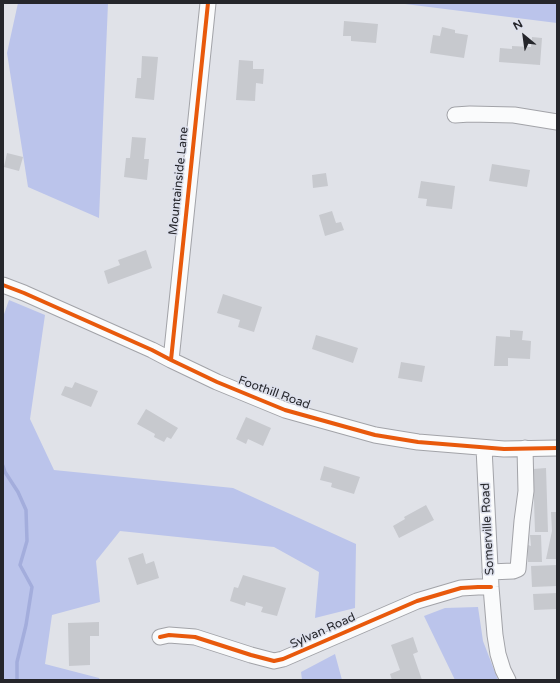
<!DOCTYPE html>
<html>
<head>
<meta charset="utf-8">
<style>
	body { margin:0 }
	#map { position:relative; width:560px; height:683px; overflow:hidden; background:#e0e2e8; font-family:"Varela Round",sans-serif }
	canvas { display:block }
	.frame { position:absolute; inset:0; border:4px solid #25262b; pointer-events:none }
	.north { position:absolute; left:504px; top:16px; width:40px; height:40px; -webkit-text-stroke:3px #dde0ec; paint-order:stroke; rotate:331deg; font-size:11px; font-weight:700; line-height:16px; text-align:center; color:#25262b }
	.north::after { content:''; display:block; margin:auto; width:14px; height:18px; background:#25262b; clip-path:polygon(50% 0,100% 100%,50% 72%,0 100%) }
</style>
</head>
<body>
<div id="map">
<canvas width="560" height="683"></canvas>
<div class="frame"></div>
<div class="north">N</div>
</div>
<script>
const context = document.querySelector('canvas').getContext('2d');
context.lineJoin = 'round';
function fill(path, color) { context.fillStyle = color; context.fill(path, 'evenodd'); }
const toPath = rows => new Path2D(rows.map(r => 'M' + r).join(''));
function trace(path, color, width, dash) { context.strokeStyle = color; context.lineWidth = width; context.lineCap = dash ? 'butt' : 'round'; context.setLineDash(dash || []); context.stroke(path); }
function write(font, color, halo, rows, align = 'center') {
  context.font = font + ' "Varela Round",sans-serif'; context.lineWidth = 3; context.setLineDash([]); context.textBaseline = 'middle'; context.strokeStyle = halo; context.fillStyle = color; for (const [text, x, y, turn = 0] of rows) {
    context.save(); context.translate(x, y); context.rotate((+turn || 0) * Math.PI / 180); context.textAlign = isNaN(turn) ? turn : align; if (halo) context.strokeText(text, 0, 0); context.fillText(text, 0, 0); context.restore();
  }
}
const forest = toPath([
	[18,3,108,3,99,218,28,187,7,53],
	[397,3,557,3,557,23],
	[9,300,45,315,30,419,54,470,233,488,356,544,355,608,315,618,319,572,274,547,120,531,96,561,100,602,52,615,45,664,99,678,100,680,3,680,3,610,4,609,3,607,3,317],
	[478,607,483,641,498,680,455,680,424,616,445,608],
	[335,654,342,680,302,680,301,672]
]);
const stream = toPath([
	[3,466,5,472,18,492,26,510,27,541,20,565,32,587,26,625,17,662,17,680]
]);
const building = toPath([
	[344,21,378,24,376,43,351,41,351,36,343,36],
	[442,27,455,30,455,33,468,35,464,58,430,53,433,35,440,36],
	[532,37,542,38,540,65,499,62,500,48,512,49,512,46,531,47],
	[142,56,158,57,154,100,135,98,137,78,141,78],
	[239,60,253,61,253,69,264,69,263,84,256,83,255,101,236,100],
	[132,137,146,138,144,159,149,159,147,180,124,177,126,158,130,158],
	[7,153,23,157,19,171,4,167],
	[492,164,530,170,527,187,489,181],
	[326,173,328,186,313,188,312,175],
	[421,181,455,186,452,209,426,206,427,199,418,198],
	[332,211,336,223,341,222,344,230,325,236,319,215],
	[146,250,152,268,108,284,104,271,120,265,118,260],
	[223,294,262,307,254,332,238,327,240,320,217,313],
	[510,330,523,331,522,340,531,341,530,359,508,358,508,366,494,366,496,336,510,337],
	[316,335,358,348,353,363,312,349],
	[401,362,425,366,422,382,398,378],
	[75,382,98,391,91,407,61,395,65,386,72,388],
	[146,409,178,428,171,439,167,437,164,442,154,437,155,434,137,424],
	[246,417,271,428,263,446,248,439,246,444,236,439],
	[324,466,360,477,354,494,331,487,332,483,320,480],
	[546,468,548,532,535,532,533,469],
	[426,505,434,520,399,538,393,526,405,519,404,517],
	[551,512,557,512,557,559,546,559,552,531],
	[530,535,541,535,542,562,528,562,528,545,531,546],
	[143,553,146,564,154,561,159,578,137,585,128,558],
	[557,565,557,586,532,587,531,566],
	[243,575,286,588,277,616,261,612,263,607,246,602,245,606,230,601,234,587,238,588],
	[557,593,557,609,534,610,533,594],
	[99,622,99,636,90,636,90,665,69,666,68,623],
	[413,637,418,652,413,654,422,680,392,680,390,674,400,670,391,645]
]);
const minor = toPath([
	[455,115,470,114,514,115,557,122],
	[3,285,24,293,152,350,171,360,217,382,285,410,375,435,418,442,504,449,557,448],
	[171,360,208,3],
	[484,448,491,587,495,635,498,654,503,670,508,680],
	[490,572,513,571,518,569,522,521,526,491,525,448],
	[160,637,169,635,195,637,251,655,274,661,283,659,417,601,461,588,478,587,491,587]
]);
const cycleway = toPath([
	[3,285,24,293,152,350,171,360,217,382,285,410,375,435,418,442,504,449,557,448],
	[171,360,208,3],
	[160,637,169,635,195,637,251,655,274,661,283,659,417,601,461,588,478,587,491,587]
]);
const streetNames = [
	["Mountainside Lane",179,181,-84],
	["Foothill Road",274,393,20],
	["Somerville Road",488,529,-93],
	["Sylvan Road",323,631,-24]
];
fill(forest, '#bbc4eb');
trace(stream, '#a3addc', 3.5);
fill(building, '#c7c9ce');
trace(minor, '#a2a3a8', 17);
trace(minor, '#fafbfc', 15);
trace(cycleway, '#e8590c', 4);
write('12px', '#25262b', '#dde0ec', streetNames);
</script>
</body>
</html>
